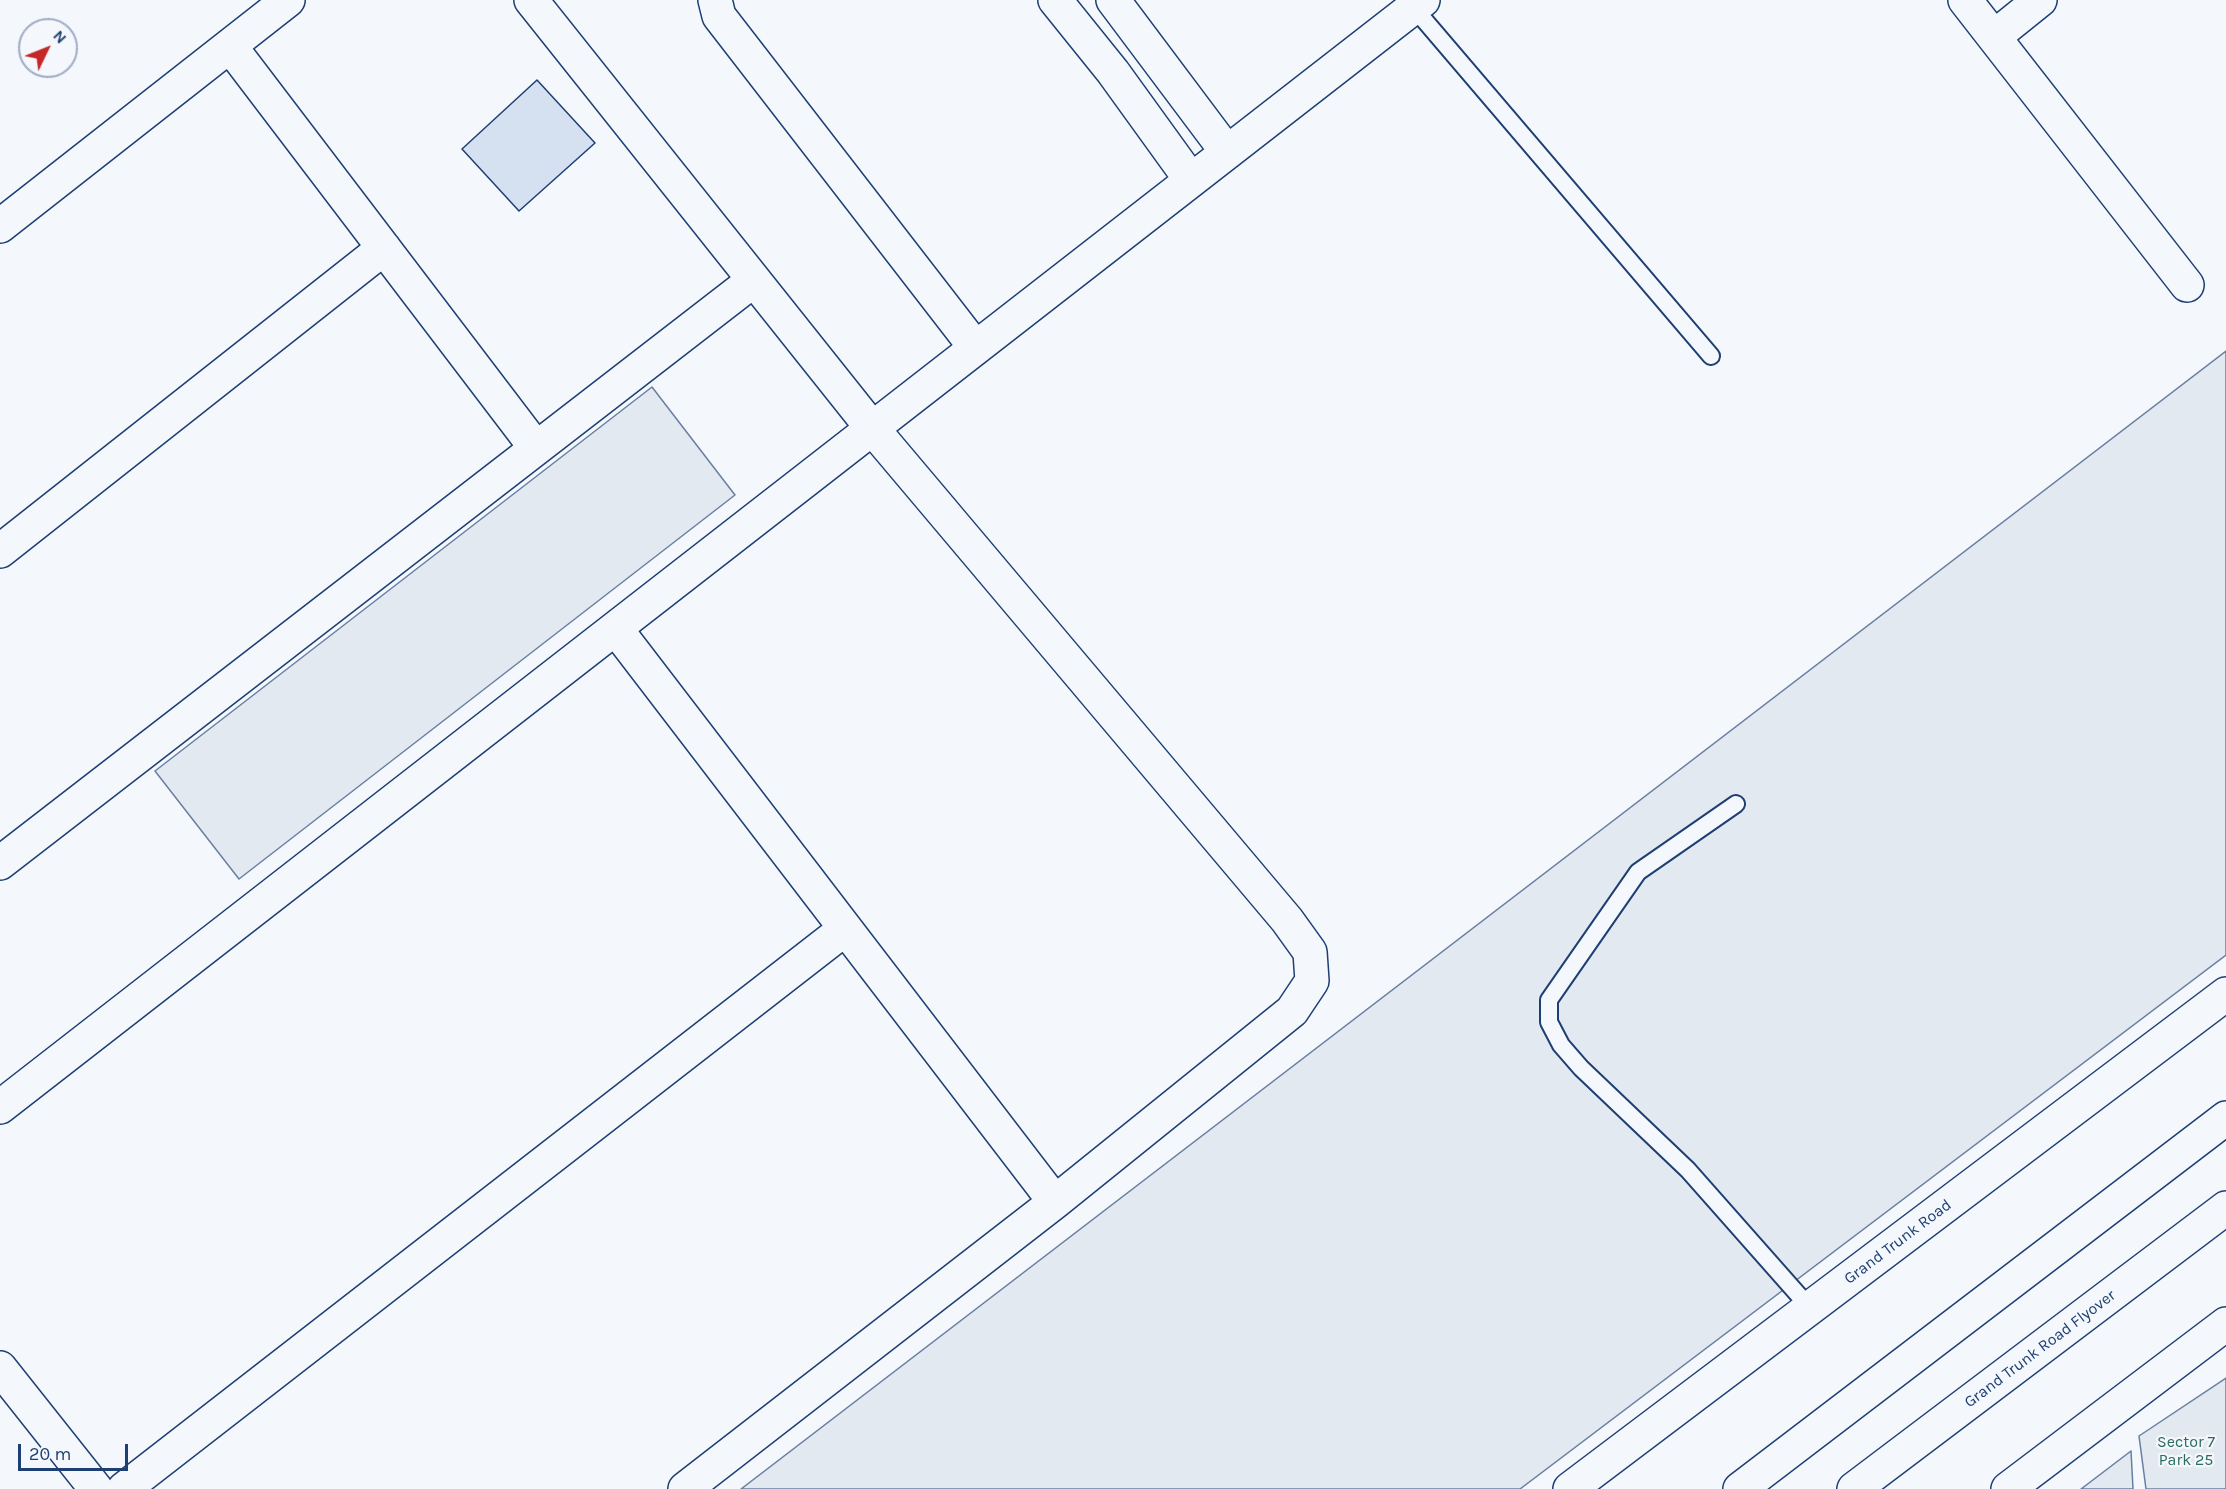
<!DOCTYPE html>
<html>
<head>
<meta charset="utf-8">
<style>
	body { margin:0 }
	#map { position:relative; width:2226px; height:1489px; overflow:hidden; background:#f4f7fb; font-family:Karla,sans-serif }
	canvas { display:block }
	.north { position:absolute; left:18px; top:18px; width:60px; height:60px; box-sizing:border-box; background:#f4f7fb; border:2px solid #9eadc5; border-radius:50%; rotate:47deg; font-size:16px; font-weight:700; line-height:24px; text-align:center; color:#1d3f73 }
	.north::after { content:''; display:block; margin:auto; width:21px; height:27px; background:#c62828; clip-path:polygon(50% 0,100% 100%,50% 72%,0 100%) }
	.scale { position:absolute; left:18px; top:1444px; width:110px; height:27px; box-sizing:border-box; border:3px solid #1d3f73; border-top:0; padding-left:8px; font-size:18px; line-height:21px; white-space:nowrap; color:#1d3f73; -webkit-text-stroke:4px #f4f7fb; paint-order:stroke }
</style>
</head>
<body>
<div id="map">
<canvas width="2226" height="1489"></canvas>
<div class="north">N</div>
<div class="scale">20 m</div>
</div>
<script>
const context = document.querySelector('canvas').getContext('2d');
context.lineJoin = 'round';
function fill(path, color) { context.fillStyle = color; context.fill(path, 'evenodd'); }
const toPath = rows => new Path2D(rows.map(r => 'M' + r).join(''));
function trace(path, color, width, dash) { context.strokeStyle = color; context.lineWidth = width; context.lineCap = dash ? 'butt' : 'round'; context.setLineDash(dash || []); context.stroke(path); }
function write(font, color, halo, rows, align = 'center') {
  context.font = font + ' Karla,sans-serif'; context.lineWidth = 4.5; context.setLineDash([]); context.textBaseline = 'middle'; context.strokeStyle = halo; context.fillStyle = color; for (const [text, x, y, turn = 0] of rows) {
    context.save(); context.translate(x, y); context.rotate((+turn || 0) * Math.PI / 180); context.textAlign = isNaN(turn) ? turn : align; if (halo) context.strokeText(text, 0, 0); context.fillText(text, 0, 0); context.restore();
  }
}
const green = toPath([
	[2226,351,2226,955,1520,1489,741,1489,2226,351],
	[652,387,735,495,239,879,155,771,652,387],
	[2226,1378,2226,1489,2146,1489,2139,1436,2226,1378],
	[2131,1451,2133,1489,2081,1489,2131,1451]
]);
const building = toPath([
	[537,80,595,143,519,211,462,149,537,80]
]);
const service = toPath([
	[1414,8,1711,356],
	[1736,804,1638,872,1549,1000,1549,1022,1561,1045,1581,1068,1688,1170,1810,1308]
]);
const minor = toPath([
	[531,0,872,428,1287,920,1310,952,1312,981,1292,1011,1055,1202,685,1489],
	[715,0,719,16,975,347],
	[1055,0,1113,72,1191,180],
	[1113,0,1227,152],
	[1965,0,2187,285],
	[1994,37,2040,0],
	[230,46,536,448],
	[0,226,288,0],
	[0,551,384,248],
	[616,629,1055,1202],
	[0,863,754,280],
	[0,1107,1423,0],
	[0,1368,96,1489],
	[124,1489,845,929]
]);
const primary = toPath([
	[1570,1489,2226,994],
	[2008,1489,2226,1324]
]);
const motorway = toPath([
	[1740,1489,2226,1118],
	[1854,1489,2226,1208]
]);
const streetNames = [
	["Grand Trunk Road",1898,1242,-37],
	["Grand Trunk Road Flyover",2040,1349,-37]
];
const parkNames = [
	["Sector 7",2186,1442],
	["Park 25",2186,1460]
];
fill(green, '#e3e9f0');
trace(green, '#687fa3', 1.5);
fill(building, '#d5e0f0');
trace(building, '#1d3f73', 1.5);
trace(service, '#1d3f73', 20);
trace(minor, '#1d3f73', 36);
trace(primary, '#1d3f73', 36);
trace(motorway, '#1d3f73', 36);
trace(service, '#f4f7fb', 16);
trace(minor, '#f4f7fb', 33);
trace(primary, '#f4f7fb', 33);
trace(motorway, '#f4f7fb', 33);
write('16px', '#1d3f73', '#f4f7fb', streetNames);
write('16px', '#2c6c60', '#f4f7fb', parkNames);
</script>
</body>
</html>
